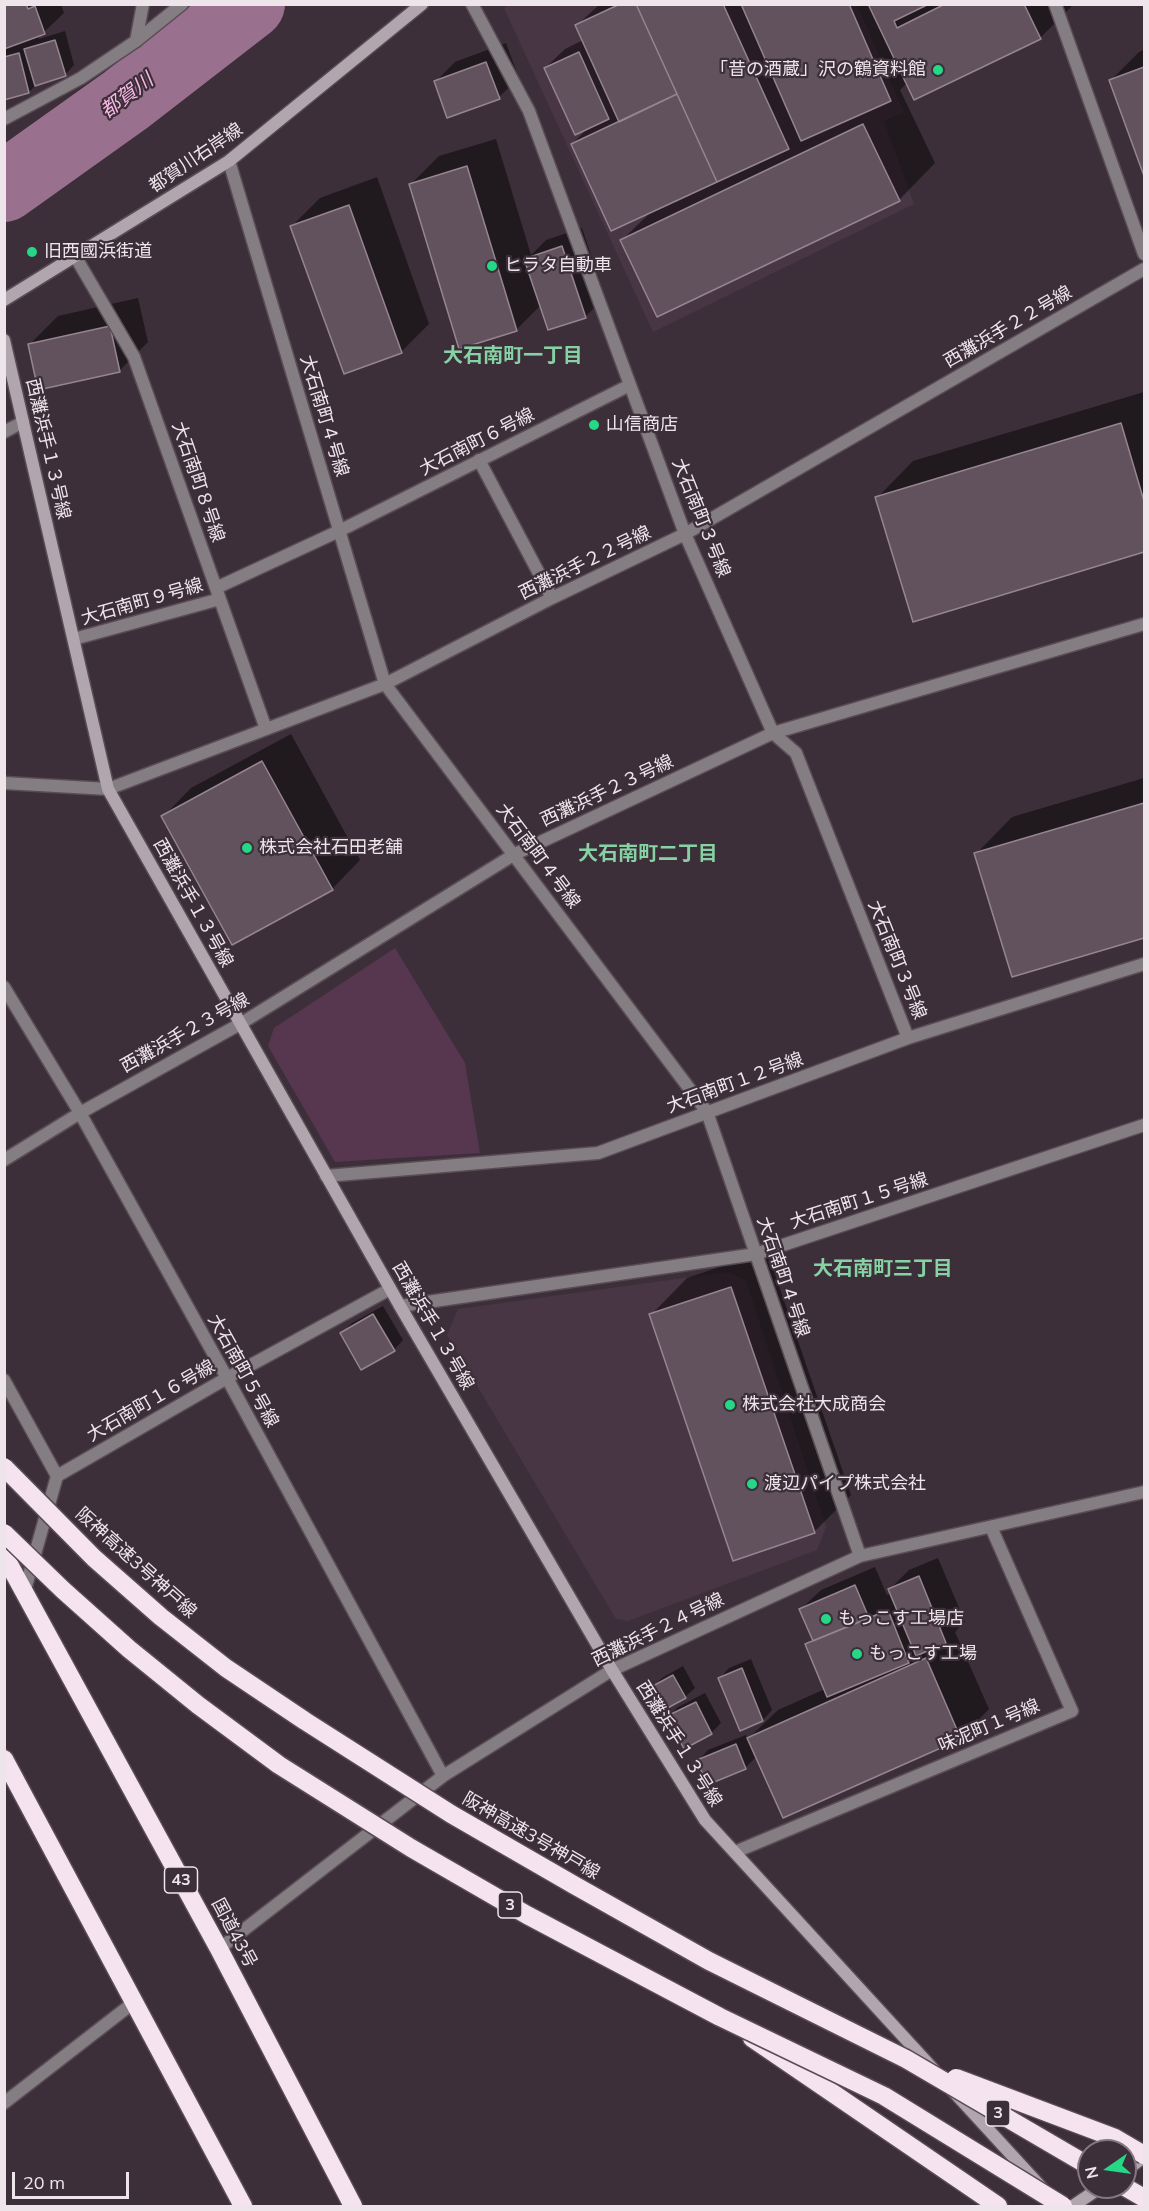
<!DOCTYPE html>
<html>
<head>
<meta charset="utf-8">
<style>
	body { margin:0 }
	#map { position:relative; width:1149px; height:2211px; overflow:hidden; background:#3d2f39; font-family:Mulish,sans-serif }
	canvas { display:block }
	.frame { position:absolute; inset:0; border:6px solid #eee5eb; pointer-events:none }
	.north { position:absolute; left:1077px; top:2139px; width:60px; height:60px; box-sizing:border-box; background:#3d2f39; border:2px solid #847880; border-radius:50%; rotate:257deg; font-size:16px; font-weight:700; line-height:24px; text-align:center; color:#eee5eb }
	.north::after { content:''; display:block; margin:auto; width:21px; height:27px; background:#24d886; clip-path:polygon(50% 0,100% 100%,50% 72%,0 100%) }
	.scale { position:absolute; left:12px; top:2172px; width:117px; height:27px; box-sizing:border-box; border:3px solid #eee5eb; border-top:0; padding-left:8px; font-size:18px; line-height:21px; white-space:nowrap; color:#eee5eb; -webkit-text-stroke:4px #3d2f39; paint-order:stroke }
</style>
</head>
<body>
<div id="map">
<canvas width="1149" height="2211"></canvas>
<div class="frame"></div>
<div class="north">N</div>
<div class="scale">20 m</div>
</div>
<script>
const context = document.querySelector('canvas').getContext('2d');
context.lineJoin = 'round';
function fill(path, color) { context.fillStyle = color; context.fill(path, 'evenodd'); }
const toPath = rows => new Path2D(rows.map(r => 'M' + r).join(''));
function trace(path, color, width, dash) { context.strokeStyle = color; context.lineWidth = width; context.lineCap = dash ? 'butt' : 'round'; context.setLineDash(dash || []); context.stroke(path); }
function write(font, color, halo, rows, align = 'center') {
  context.font = font + ' Mulish,"Noto Sans JP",sans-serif'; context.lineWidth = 4.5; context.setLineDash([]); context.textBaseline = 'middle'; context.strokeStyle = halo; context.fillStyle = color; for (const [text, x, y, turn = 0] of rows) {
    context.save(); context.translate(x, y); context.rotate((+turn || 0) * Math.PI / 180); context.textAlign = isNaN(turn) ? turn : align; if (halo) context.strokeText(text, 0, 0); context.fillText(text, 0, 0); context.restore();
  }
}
const built = toPath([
	[509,4,857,5,904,112,884,121,914,204,653,332,504,8],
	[728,1272,746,1280,826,1527,817,1550,628,1621,616,1619,447,1335,458,1309]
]);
const green = toPath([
	[395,948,465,1063,480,1153,335,1162,268,1046,274,1028]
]);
const shadow = toPath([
	[4,4,61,4,64,13,44,32,38,35,39,39,65,31,74,65,65,75,37,84,29,92,4,98],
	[600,4,1074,4,1040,38,907,83,900,90,935,163,899,200,622,240,652,211,572,144,589,127,545,68,565,49,583,40,576,26],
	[506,43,519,78,499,97,436,81,455,62],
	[1144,50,1144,172,1111,80,1139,52],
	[496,139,531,255,546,240,582,228,605,297,585,317,541,305,516,330,411,184,439,156],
	[377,177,429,324,401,352,292,226,320,198],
	[138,298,148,342,119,371,29,345,58,316],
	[1144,392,1144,551,914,620,877,498,913,461],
	[291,734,360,860,332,889,163,817,191,788],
	[1144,778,1144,936,1013,975,976,854,1012,817],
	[767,1251,851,1495,814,1532,651,1315,687,1278],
	[383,1306,403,1340,394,1350,342,1333,352,1323],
	[938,1558,965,1622,955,1632,989,1709,961,1738,784,1816,753,1747,751,1748,755,1758,745,1768,699,1760,708,1750,746,1735,747,1740,778,1710,825,1689,807,1645,813,1638,801,1609,821,1590,875,1567,887,1595,892,1593,890,1589,909,1570],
	[751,1659,772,1710,763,1720,720,1678,729,1668],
	[683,1666,695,1688,685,1697,653,1687,662,1678],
	[705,1693,721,1723,711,1733,684,1747,669,1716,678,1707]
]);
const river = toPath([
	[4,187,126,100,250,4]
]);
const building = toPath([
	[4,4,26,4,28,9,35,6,45,34,4,49,4,4],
	[620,4,636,4,677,94,619,122,575,25,620,4],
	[636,4,723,4,789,149,717,182,636,4],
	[741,4,849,4,891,101,801,141,741,4],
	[868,4,929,4,894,21,897,28,945,4,1024,4,1041,39,914,100,868,4],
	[55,40,66,76,35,86,24,49,55,40],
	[579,52,609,119,575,135,544,68,579,52],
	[19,53,29,93,4,100,4,57,19,53],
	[486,62,500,99,447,118,434,81,486,62],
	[1144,67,1144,176,1109,80,1144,67],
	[677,94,717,182,611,231,571,144,677,94],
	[863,124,900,201,657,317,620,240,863,124],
	[467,166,517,331,459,349,409,184,467,166],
	[349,205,402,353,344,374,290,226,349,205],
	[562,246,586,318,548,330,524,259,562,246],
	[110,326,120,372,38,390,28,344,110,326],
	[1121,423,1144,501,1144,552,913,622,875,497,1121,423],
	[262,761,333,890,232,945,161,816,262,761],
	[1144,803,1144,938,1012,977,974,853,1144,803],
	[731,1287,815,1533,733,1561,649,1314,731,1287],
	[373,1314,395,1351,361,1370,340,1333,373,1314],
	[919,1576,946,1643,916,1656,888,1589,919,1576],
	[855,1585,869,1618,813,1641,799,1609,855,1585],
	[888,1610,909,1663,827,1697,805,1644,888,1610],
	[926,1658,961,1739,783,1818,747,1738,926,1658],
	[742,1668,763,1721,740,1731,718,1678,742,1668],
	[673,1675,686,1698,664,1710,651,1687,673,1675],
	[696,1702,712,1734,684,1749,667,1716,696,1702],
	[736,1744,746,1769,707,1785,697,1760,736,1744]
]);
const lane = toPath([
	[136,41,143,4],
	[57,1476,227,1378,390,1289]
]);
const street = toPath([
	[472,4,529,111,685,534,773,733,796,753,908,1038],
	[1055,4,1144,254],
	[4,119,81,78,136,41,182,4],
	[229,161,385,684,707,1112,860,1556],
	[75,256,134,357,266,729],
	[4,432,23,422],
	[479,460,552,598],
	[216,588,339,531,630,385],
	[74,639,220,599],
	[4,783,108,789,385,684,552,598,685,534,1144,269],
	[4,987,80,1113,227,1378,443,1776],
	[4,1160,80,1113,240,1024,515,854,773,733,1144,624],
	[326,1176,598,1153,908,1038,1144,964],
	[400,1306,756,1254,1144,1125],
	[4,1380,57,1476,24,1593],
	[735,1852,1072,1711,991,1527],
	[219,1949,443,1776,612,1670,860,1556,1144,1492],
	[4,2103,133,2003]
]);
const secondary = toPath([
	[4,300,229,161,422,4],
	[4,340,108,789,400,1306,612,1670,705,1820,934,2070],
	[953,2091,1041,2187],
	[1125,2171,1144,2157],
	[1073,2206,1101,2187]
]);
const highway = toPath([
	[4,1555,219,1949,353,2206],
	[4,1759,243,2206],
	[752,2038,998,2206],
	[1125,2187,1144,2198]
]);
const highwayBridge = toPath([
	[4,1467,94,1558,161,1617,226,1668,305,1721,451,1814,574,1885,709,1961,906,2059,1089,2166],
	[4,1533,63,1590,129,1649,198,1705,279,1765,411,1848,527,1915,720,2017,884,2096,1063,2206],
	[956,2078,1115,2138,1144,2155]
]);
const markers = [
	[938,70,6,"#24d886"],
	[32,252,6,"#24d886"],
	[492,266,6,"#24d886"],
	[594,425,6,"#24d886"],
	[247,848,6,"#24d886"],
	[730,1405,6,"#24d886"],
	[752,1484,6,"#24d886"],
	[826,1619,6,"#24d886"],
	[857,1654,6,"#24d886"]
];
const shields = [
	[181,1880,33],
	[510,1905,24],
	[998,2113,24]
];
const shieldNames = [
	["43",181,1880],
	["3",510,1905],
	["3",998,2113]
];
const poiNames = [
	["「昔の酒蔵」沢の鶴資料館",926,70,"right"],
	["旧西國浜街道",44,252],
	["ヒラタ自動車",504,266],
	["山信商店",606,425],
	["株式会社石田老舗",259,848],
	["株式会社大成商会",742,1405],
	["渡辺パイプ株式会社",764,1484],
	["もっこす工場店",838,1619],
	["もっこす工場",869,1654]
];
const streetNames = [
	["都賀川右岸線",196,158,-34],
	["西灘浜手２２号線",1008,327,-30],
	["大石南町４号線",324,416,73],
	["大石南町６号線",477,442,-27],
	["西灘浜手１３号線",48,449,77],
	["大石南町８号線",198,482,71],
	["大石南町３号線",701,518,68],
	["西灘浜手２２号線",585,563,-26],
	["大石南町９号線",142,602,-16],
	["西灘浜手２３号線",607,791,-25],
	["大石南町４号線",538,856,53],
	["西灘浜手１３号線",193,903,61],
	["大石南町３号線",897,960,68],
	["西灘浜手２３号線",185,1033,-29],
	["大石南町１２号線",735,1083,-20],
	["大石南町１５号線",859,1201,-18],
	["大石南町４号線",783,1277,71],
	["西灘浜手１３号線",433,1326,60],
	["大石南町５号線",243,1371,61],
	["大石南町１６号線",151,1401,-30],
	["阪神高速3号神戸線",136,1563,42],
	["西灘浜手２４号線",658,1630,-26],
	["味泥町１号線",989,1726,-23],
	["西灘浜手１３号線",679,1744,58],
	["阪神高速3号神戸線",531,1836,30],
	["国道43号",234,1933,62]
];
const waterNames = [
	["都賀川",127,96,-37]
];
const neighbourhoodNames = [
	["大石南町一丁目",513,356],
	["大石南町二丁目",648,854],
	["大石南町三丁目",883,1269]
];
fill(built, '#493644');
fill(green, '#57364f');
fill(shadow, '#0007');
trace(river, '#99708e', 70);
fill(building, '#61525d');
trace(building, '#968591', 1.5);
trace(lane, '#594c55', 15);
trace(street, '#594c55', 15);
trace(secondary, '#594c55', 15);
trace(highway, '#594c55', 21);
trace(lane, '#847d82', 12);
trace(street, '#847d82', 12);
trace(secondary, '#b2a6ae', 12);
trace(highway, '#f5e3ef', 18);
trace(highwayBridge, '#594c55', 21, []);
trace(highwayBridge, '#f5e3ef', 18);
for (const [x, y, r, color] of markers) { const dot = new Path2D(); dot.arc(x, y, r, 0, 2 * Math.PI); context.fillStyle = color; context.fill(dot); trace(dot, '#3d2f39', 2); }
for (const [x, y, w] of shields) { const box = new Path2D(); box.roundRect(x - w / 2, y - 13, w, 26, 4.5); context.fillStyle = '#3d2f39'; context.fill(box); trace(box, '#eee5eb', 1.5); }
write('bold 16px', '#eee5eb', null, shieldNames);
write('18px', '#eee5eb', '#3d2f39', poiNames, 'left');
write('18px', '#eee5eb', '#3d2f39', streetNames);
write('italic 20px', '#f9b8e7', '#3d2f39', waterNames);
write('bold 20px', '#86d2a4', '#3d2f39', neighbourhoodNames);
</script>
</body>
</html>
